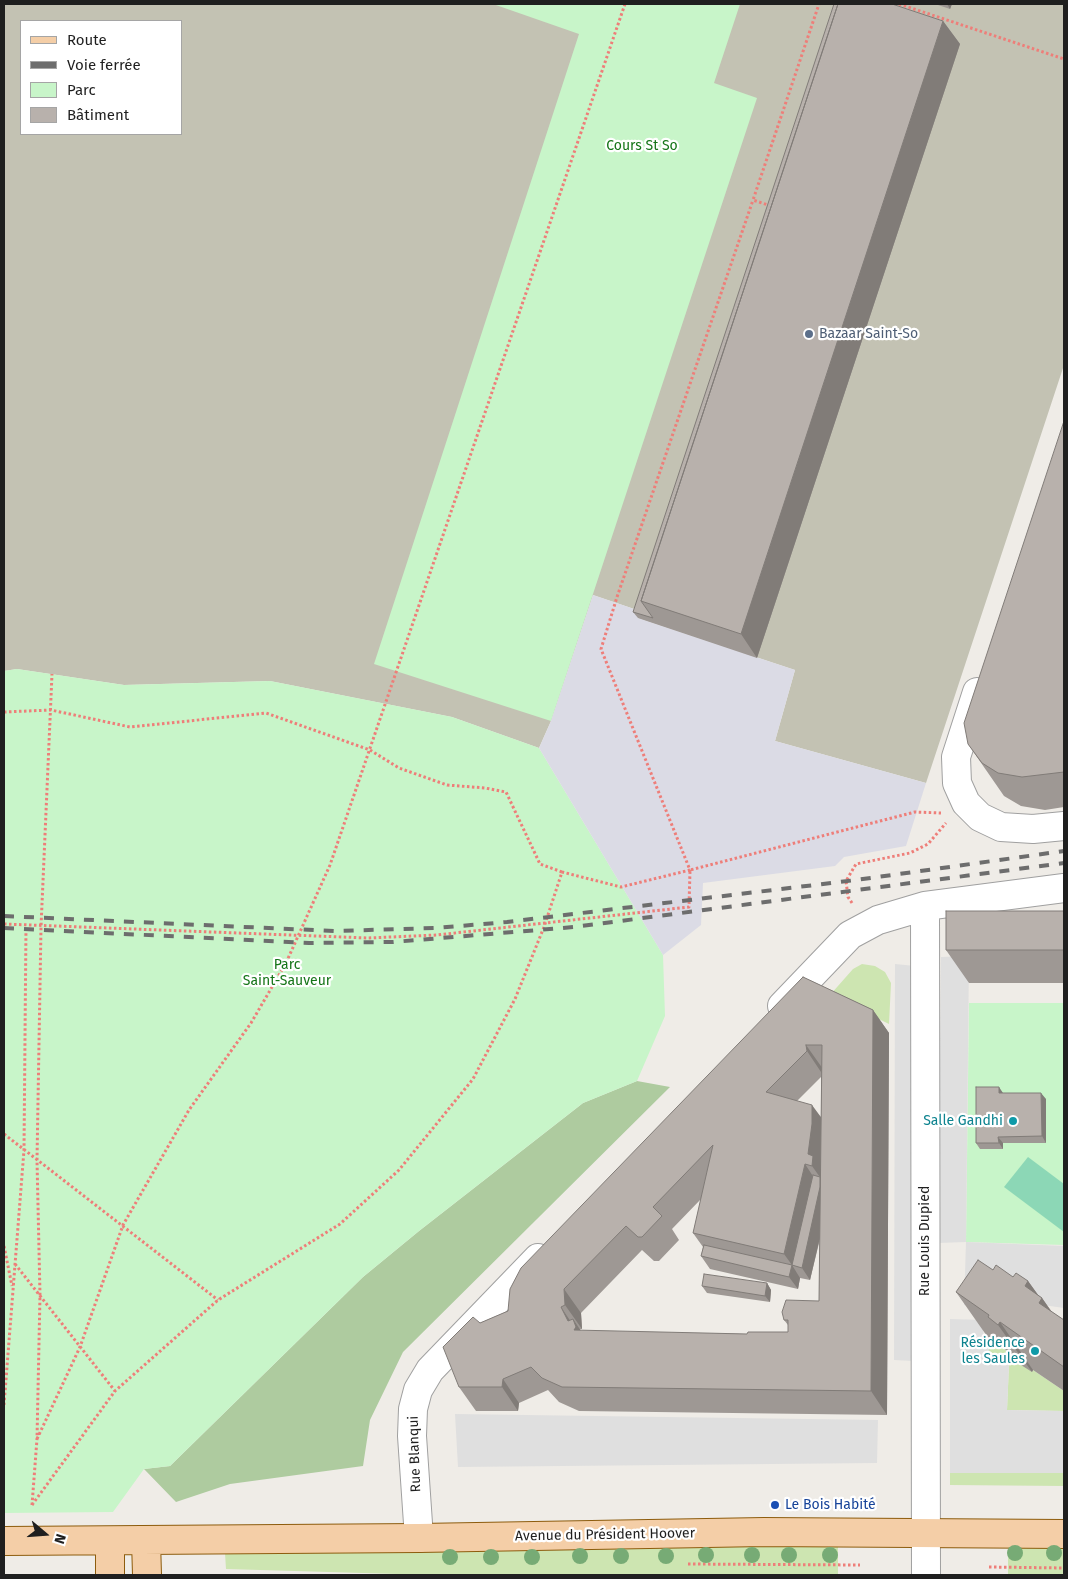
<!DOCTYPE html>
<html>
<head>
<meta charset="utf-8">
<style>
	body { margin:0 }
	#map { position:relative; width:1068px; height:1579px; overflow:hidden; background:#efece7; font-family:"Fira Sans",sans-serif }
	canvas { display:block }
	.frame { position:absolute; inset:0; border:5px solid #1f1f1f; pointer-events:none }
	.legend { position:absolute; left:20px; top:20px; width:162px; height:115px; box-sizing:border-box; background:#fff; border:1px solid #a5a5a5; margin:0; padding:6px 9px; list-style:none; font-size:15px; color:#1f1f1f }
	.legend li { display:flex; align-items:center; gap:10px; height:25px }
	.legend b { width:25px; border:1px solid #a5a5a5 }
	.north { position:absolute; left:20px; top:1509px; width:50px; height:50px; -webkit-text-stroke:4px #fff; paint-order:stroke; rotate:108deg; font-size:14px; font-weight:700; line-height:20px; text-align:center; color:#1f1f1f }
	.north::after { content:''; display:block; margin:auto; width:18px; height:22px; background:#1f1f1f; clip-path:polygon(50% 0,100% 100%,50% 72%,0 100%) }
</style>
</head>
<body>
<div id="map">
<canvas width="1068" height="1579"></canvas>
<div class="frame"></div>
<ul class="legend">
<li><b style="height:6px;background:#f4cea7"></b>Route</li>
<li><b style="height:6px;background:#6d6d6d"></b>Voie ferrée</li>
<li><b style="height:14px;background:#c8f5c9"></b>Parc</li>
<li><b style="height:14px;background:#b8b1ac"></b>Bâtiment</li>
</ul>
<div class="north">N</div>
</div>
<script>
const context = document.querySelector('canvas').getContext('2d');
context.lineJoin = 'round';
function fill(path, color) { context.fillStyle = color; context.fill(path, 'evenodd'); }
const toPath = rows => new Path2D(rows.map(r => 'M' + r).join(''));
function trace(path, color, width, dash) { context.strokeStyle = color; context.lineWidth = width; context.lineCap = dash ? 'butt' : 'round'; context.setLineDash(dash || []); context.stroke(path); }
function write(font, color, halo, rows, align = 'center') {
  context.font = font + ' "Fira Sans",sans-serif'; context.lineWidth = 4.5; context.setLineDash([]); context.textBaseline = 'middle'; context.strokeStyle = halo; context.fillStyle = color; for (const [text, x, y, turn = 0] of rows) {
    context.save(); context.translate(x, y); context.rotate((+turn || 0) * Math.PI / 180); context.textAlign = isNaN(turn) ? turn : align; if (halo) context.strokeText(text, 0, 0); context.fillText(text, 0, 0); context.restore();
  }
}
const construction = toPath([
	[4,4,1064,4,1064,365,926,783,775,741,795,670,638,618,640,611,593,595,551,721,539,748,452,717,270,681,124,685,17,669,4,671],
	[21,21,181,21,181,134,21,134]
]);
const grass = toPath([
	[862,964,875,966,885,972,891,983,889,1024,830,995,853,969],
	[989,1339,1023,1362,1032,1372,1033,1370,1064,1391,1064,1411,1007,1410,1009,1364,989,1362],
	[950,1473,1064,1473,1064,1486,950,1485],
	[630,1544,838,1545,838,1575,431,1575,226,1569,225,1553],
	[1008,1546,1064,1547,1064,1575,1008,1575]
]);
const forest = toPath([
	[637,1081,670,1087,403,1352,370,1420,363,1466,230,1484,176,1502,144,1469,170,1466,363,1277,419,1231,583,1103]
]);
const park = toPath([
	[493,4,740,4,714,83,757,98,551,721,374,664,579,34],
	[17,669,124,685,270,681,452,717,539,748,663,955,665,1016,637,1081,583,1103,419,1231,363,1277,170,1466,144,1469,113,1512,4,1513,4,671],
	[969,1003,1064,1003,1064,1245,966,1242]
]);
const pitch = toPath([
	[1028,1157,1064,1184,1064,1232,1004,1187]
]);
const parking = toPath([
	[969,956,966,1242,1064,1246,1064,1308,1036,1304,964,1305,966,1242,938,1243,941,957],
	[895,964,915,966,913,1361,894,1360],
	[950,1319,984,1320,983,1338,989,1339,989,1362,1009,1364,1007,1410,1064,1411,1064,1473,950,1473],
	[455,1414,878,1420,877,1463,458,1467]
]);
const plaza = toPath([
	[593,595,640,611,638,618,795,670,775,741,926,783,906,846,844,857,835,866,703,883,701,925,663,955,539,748,551,721]
]);
const path = toPath([
	[899,4,1064,59],
	[771,206,753,200,819,4],
	[4,712,51,710,130,727,266,713,370,750,399,768,447,785,485,788,506,792,540,864,562,872],
	[852,903,848,897,846,881,856,864,910,853,928,844,946,823],
	[4,924,368,938,437,935,689,907,690,870,915,812,941,813],
	[4,1134,218,1300],
	[4,1246,12,1286],
	[15,1264,115,1391],
	[4,1405,24,1150,26,926],
	[37,1439,80,1347,123,1225,189,1110,251,1023,286,963,330,865,625,4],
	[32,1505,115,1391,218,1300,340,1224,399,1170,473,1079,515,999,544,927,562,872,621,887,690,870,601,649,617,597,753,200],
	[32,1505,37,1439,40,1295,37,1160,41,927,52,674],
	[688,1564,860,1565],
	[989,1567,1064,1568]
]);
const street = toPath([
	[977,692,956,757,957,783,966,803,980,817,1001,827,1033,829,1064,826],
	[925,906,926,1575],
	[782,1006,850,935,878,920,925,906,1064,888],
	[419,1538,412,1436,413,1409,418,1390,430,1370,538,1258]
]);
const primary = toPath([
	[146,1540,147,1575],
	[4,1541,419,1538,764,1532,1064,1534],
	[110,1575,110,1541]
]);
const rail = toPath([
	[4,916,334,931,436,928,507,922,856,880,1064,851],
	[4,928,309,943,393,942,574,927,1064,863]
]);
const trees = [
	[1015,1553],
	[1054,1553],
	[706,1555],
	[752,1555],
	[789,1555],
	[830,1555],
	[580,1556],
	[621,1556],
	[666,1556],
	[450,1557],
	[491,1557],
	[532,1557]
];
const wall = toPath([
	[935,4,952,4,950,9],
	[943,21,960,44,757,658,638,618,633,612],
	[1064,425,1064,807,1045,810,1021,806,1004,796,968,744],
	[1064,911,1064,983,969,983,946,950],
	[803,977,873,1010,889,1033,887,1415,579,1411,559,1402,548,1390,519,1403,518,1411,476,1411,459,1387,480,1323,508,1311],
	[821,1077,821,1117,797,1101],
	[701,1199,693,1233,703,1247,701,1256,710,1269,798,1289,800,1278,810,1280,820,1239,819,1301,784,1320,788,1325,788,1332,747,1334,581,1331,580,1329,582,1329,581,1313,642,1250,654,1261,659,1261,679,1240,672,1229],
	[1003,1093,1046,1099,1046,1143,1003,1143,1003,1149,980,1149,976,1143],
	[1013,1277,1028,1281,1038,1295,1042,1298,1052,1312,1064,1320,1064,1391,1033,1370,1032,1372,1021,1365,1016,1357,989,1339,956,1292],
	[767,1283,771,1290,770,1302,707,1293,702,1286]
]);
const shadedWall = toPath([
	[947,4,952,4,950,9],
	[943,21,960,44,757,658,741,634],
	[873,1010,889,1033,887,1415,871,1391],
	[806,1045,823,1069,823,1075,807,1051],
	[999,1087,1003,1093,999,1093],
	[1041,1093,1046,1099,1046,1143,1042,1136],
	[812,1105,829,1128,831,1190,810,1280,802,1268,792,1265,784,1254,805,1164,820,1187,822,1180,812,1166,808,1154],
	[998,1137,1003,1143,1003,1149,999,1143],
	[792,1265,800,1278,798,1289,789,1277],
	[1028,1281,1041,1299,1042,1298,1064,1330,1064,1339,1025,1286],
	[767,1283,771,1290,770,1302,765,1296],
	[564,1289,581,1313,582,1329,565,1305],
	[561,1307,575,1328,573,1319,589,1343,591,1354,568,1321],
	[1000,1322,1033,1370,1032,1372,998,1325],
	[503,1379,519,1403,518,1411,502,1387]
]);
const building = toPath([
	[834,4,838,4,641,601,653,618,633,612,834,4],
	[838,4,892,4,943,21,741,634,641,601,838,4],
	[1063,424,1064,425,1064,772,1022,777,998,773,982,763,968,744,964,723,1063,424],
	[946,911,1064,911,1064,950,946,950,946,911],
	[803,977,873,1010,871,1391,562,1387,542,1378,531,1367,503,1379,502,1387,459,1387,443,1347,473,1317,480,1323,508,1311,510,1289,521,1268,803,977],
	[806,1045,822,1045,819,1301,786,1300,782,1312,784,1320,788,1320,788,1332,748,1332,747,1334,574,1330,576,1327,573,1319,568,1321,561,1307,565,1305,564,1289,626,1226,638,1237,642,1237,662,1216,653,1207,713,1145,693,1233,784,1254,805,1164,812,1166,813,1156,808,1154,812,1124,812,1105,766,1092,807,1051,806,1045],
	[976,1087,999,1087,999,1093,1041,1093,1042,1136,998,1137,999,1143,976,1143,976,1087],
	[813,1175,820,1177,820,1187,802,1268,792,1265,813,1175],
	[704,1245,792,1265,789,1277,701,1256,704,1245],
	[978,1260,993,1270,996,1265,1013,1277,1016,1273,1028,1281,1025,1286,1042,1298,1039,1303,1064,1320,1064,1367,1000,1322,998,1325,988,1317,989,1315,956,1292,978,1260],
	[704,1274,767,1283,765,1296,702,1286,704,1274]
]);
const markers = [
	[809,334,5,"#5c6f8a"],
	[1013,1121,5,"#0f9aa8"],
	[1035,1351,5,"#0f9aa8"],
	[775,1505,5,"#1a4fb4"]
];
const parkNames = [
	["Cours St So",642,146],
	["Parc",287,965],
	["Saint-Sauveur",287,981]
];
const serviceNames = [
	["Bazaar Saint-So",819,334]
];
const cultureNames = [
	["Salle Gandhi",1003,1121],
	["Résidence",1025,1343],
	["les Saules",1025,1359]
];
const streetNames = [
	["Rue Louis Dupied",925,1241,-90],
	["Rue Blanqui",415,1454,-92],
	["Avenue du Président Hoover",605,1535,-1]
];
const transitNames = [
	["Le Bois Habité",785,1505]
];
fill(construction, '#c3c2b3');
fill(grass, '#cde5b1');
fill(forest, '#aecb9f');
fill(park, '#c8f5c9');
fill(pitch, '#8cd7b6');
fill(parking, '#dfdfdf');
fill(plaza, '#dbdbe5');
trace(street, '#a0a0a0', 30);
trace(primary, '#8d5c0d', 30);
trace(path, '#ee7e79', 3, [2.5, 2.5]);
trace(street, '#fff', 28);
trace(primary, '#f4cea7', 28);
trace(rail, '#6d6d6d', 4, [10, 10]);
context.fillStyle = '#77ab75';
for (const [x, y] of trees) { context.beginPath(); context.arc(x, y, 8, 0, 2 * Math.PI); context.fill(); }
fill(wall, '#9e9894');
fill(shadedWall, '#817c78');
fill(building, '#b8b1ac');
trace(building, '#817c78', 1);
for (const [x, y, r, color] of markers) { const dot = new Path2D(); dot.arc(x, y, r, 0, 2 * Math.PI); context.fillStyle = color; context.fill(dot); trace(dot, '#fff', 2); }
write('14px', '#157518', '#fff', parkNames);
write('14px', '#4e5e75', '#fff', serviceNames, 'left');
write('14px', '#0d838f', '#fff', cultureNames, 'right');
write('14px', '#1f1f1f', '#fff', streetNames);
write('14px', '#164399', '#fff', transitNames, 'left');
</script>
</body>
</html>
